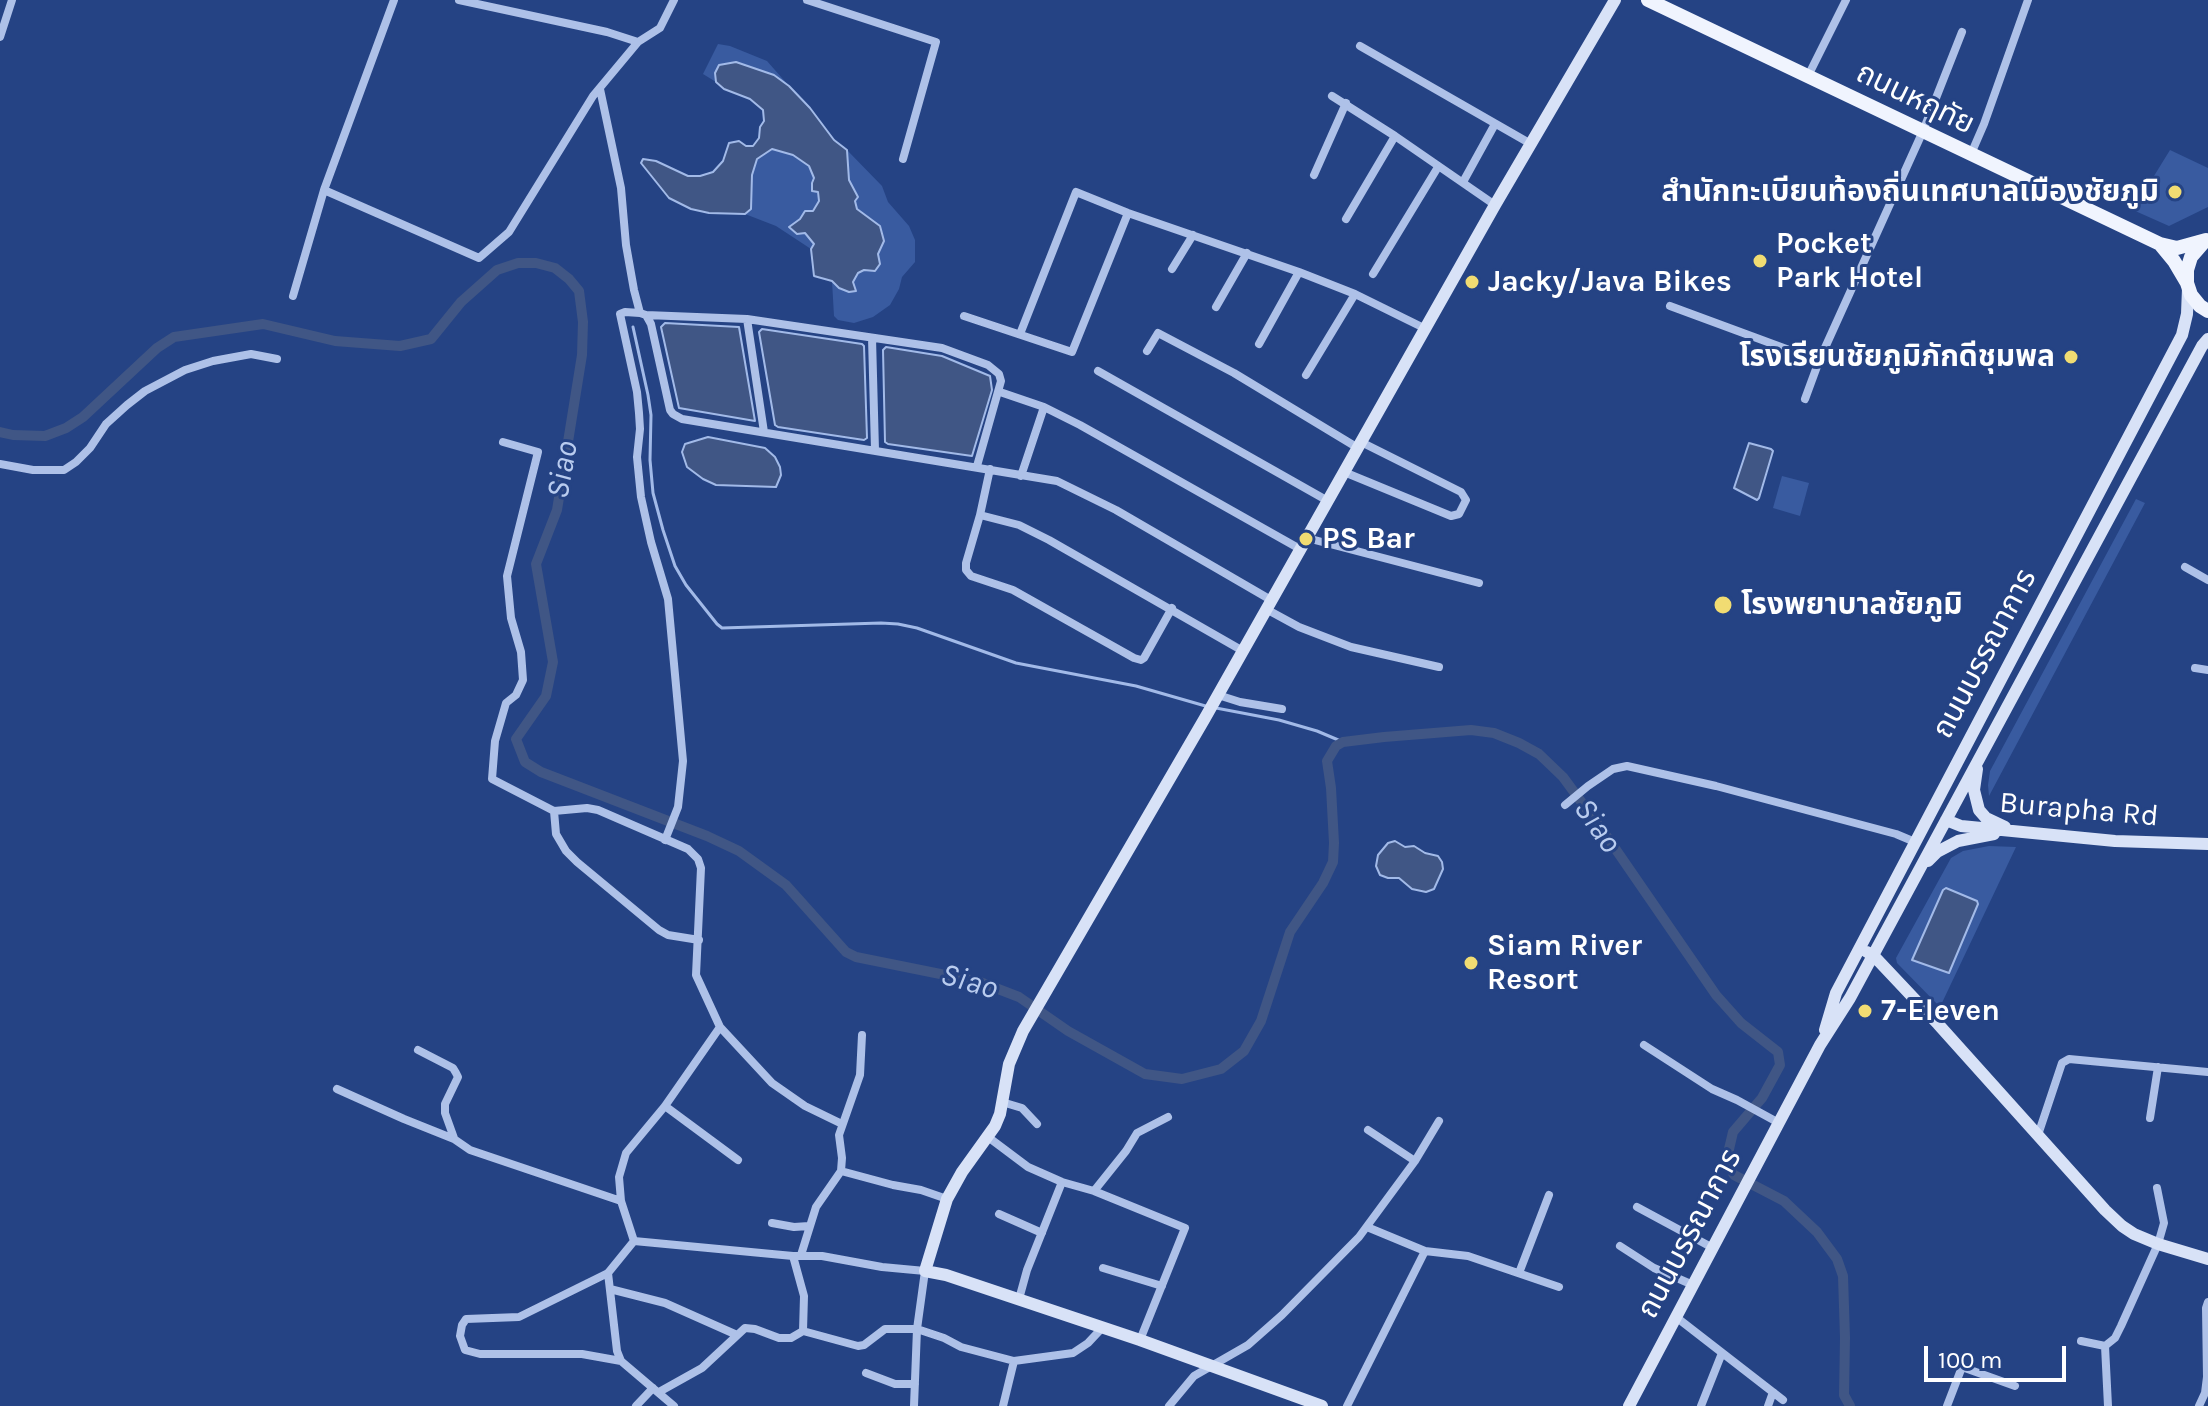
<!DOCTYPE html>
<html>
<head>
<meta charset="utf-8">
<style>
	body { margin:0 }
	#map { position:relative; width:2208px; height:1406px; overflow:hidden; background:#254384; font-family:Karla,sans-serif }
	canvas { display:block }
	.scale { position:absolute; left:1924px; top:1346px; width:142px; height:36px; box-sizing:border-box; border:4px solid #fff; border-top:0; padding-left:10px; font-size:24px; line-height:28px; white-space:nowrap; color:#fff; -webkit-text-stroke:6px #254384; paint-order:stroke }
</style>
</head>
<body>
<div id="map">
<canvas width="2208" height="1406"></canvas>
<div class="scale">100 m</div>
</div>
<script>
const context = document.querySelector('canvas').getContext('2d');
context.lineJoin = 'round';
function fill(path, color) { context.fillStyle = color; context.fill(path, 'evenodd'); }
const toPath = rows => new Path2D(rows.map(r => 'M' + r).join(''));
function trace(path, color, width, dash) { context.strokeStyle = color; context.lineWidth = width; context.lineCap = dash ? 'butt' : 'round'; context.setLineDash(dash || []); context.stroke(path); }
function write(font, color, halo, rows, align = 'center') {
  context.font = font + ' Karla,"Noto Sans Thai",sans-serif'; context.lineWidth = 6; context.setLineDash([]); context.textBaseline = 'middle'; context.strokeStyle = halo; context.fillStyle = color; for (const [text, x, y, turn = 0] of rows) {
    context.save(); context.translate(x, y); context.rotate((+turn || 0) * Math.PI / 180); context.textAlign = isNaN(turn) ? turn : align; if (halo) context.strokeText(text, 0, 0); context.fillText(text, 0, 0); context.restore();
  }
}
const green = toPath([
	[718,44,730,46,767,61,789,86,774,75,715,73,716,82,703,74],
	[772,149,793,154,809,166,814,178,819,201,813,211,805,212,800,219,805,233,814,244,811,249,776,226,745,214,751,209,752,175,757,159],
	[847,150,882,186,888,202,909,226,915,240,915,262,902,277,899,289,890,305,873,317,854,323,838,320,834,316,832,281,839,288,853,282,858,273,878,254,884,241,866,215,857,209,855,201,858,196,849,180],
	[2170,150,2208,168,2208,207,2169,226,2133,210],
	[1782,476,1809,483,1800,516,1773,508],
	[2136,499,2145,503,1989,796,1988,785,1990,771],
	[1989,846,2016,847,1940,1007,1897,963,1896,958,1951,858,1963,851]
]);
const water = toPath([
	[736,62,774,75,789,86,810,108,834,140,847,150,849,180,858,197,855,201,857,209,880,226,884,241,878,254,880,264,875,271,864,270,858,273,853,282,856,291,849,292,839,288,832,281,814,276,811,249,814,244,805,233,797,234,789,227,800,219,805,211,813,211,819,201,818,192,812,191,812,183,814,178,809,166,793,155,772,149,757,159,752,175,751,209,745,214,709,213,691,209,669,198,641,163,643,159,656,161,688,176,700,176,713,172,723,161,729,143,739,141,746,146,753,146,759,138,760,127,764,121,763,110,750,99,724,89,716,82,715,73,719,65,736,62],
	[665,323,739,327,755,421,679,408,661,327,665,323],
	[762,329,862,344,864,346,867,438,864,440,778,427,775,425,759,332,762,329],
	[886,347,942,356,990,376,992,390,972,456,888,444,885,442,883,350,886,347],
	[708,437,765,448,775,457,780,467,781,475,776,487,716,485,703,479,687,467,682,452,685,444,708,437],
	[1749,443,1771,449,1773,451,1759,498,1757,500,1734,488,1749,443],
	[1395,841,1405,847,1414,846,1425,853,1438,856,1442,862,1443,869,1434,889,1426,892,1412,889,1399,878,1388,878,1380,875,1376,866,1378,855,1388,843,1395,841],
	[1946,888,1977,901,1978,904,1949,973,1912,960,1943,890,1946,888]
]);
const stream = toPath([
	[633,327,648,395,651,415,650,460,653,493,663,530,675,566,686,585,717,624,722,628,881,623,898,624,917,628,1016,663,1136,686,1209,707],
	[1216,708,1279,720,1317,731,1343,742]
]);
const canal = toPath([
	[0,432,13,435,45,436,66,428,83,417,157,348,174,337,263,324,335,341,400,346,431,339,461,302,497,270,518,263,536,263,555,268,569,279,579,291,583,322,582,355,557,510,536,564,553,662,546,696,516,739,525,762,541,772,707,836,739,851,786,885,846,952,856,957,980,982,1019,997,1068,1031,1145,1074,1182,1079,1221,1069,1244,1051,1261,1021,1290,932,1323,883,1333,862,1334,843,1331,788,1327,761,1336,746,1343,742,1384,737,1471,730,1494,733,1519,743,1539,754,1563,777,1610,841,1716,995,1741,1023,1778,1052,1780,1065,1762,1098,1733,1132,1726,1162,1734,1175,1784,1201,1817,1232,1837,1259,1843,1276,1845,1338,1844,1395,1850,1406]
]);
const street = toPath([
	[459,0,607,32,638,42,660,28,674,0],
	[807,0,936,42,903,159],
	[0,37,12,0],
	[1360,46,1531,144],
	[1808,76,1846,0],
	[600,89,621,188,626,245,634,290,640,313,646,315,651,324,670,410,673,414,682,419,1057,481,1116,510,1271,600],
	[1332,96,1395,136,1495,205],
	[1971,154,1984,124,2028,0],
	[1314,175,1346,103],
	[1463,182,1495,124],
	[324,190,479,258,509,232,593,96,638,42],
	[1346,219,1395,136],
	[1172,269,1193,235],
	[1373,274,1438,167],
	[293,296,324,190,394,0],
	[1670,306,1819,361],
	[1216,307,1247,253],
	[640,313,625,312,620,314,637,392,639,413,640,429,637,457,641,497,651,542,668,599,683,761,678,807,665,840],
	[646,315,747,319,942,348,988,365,999,374,1001,381,977,466],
	[964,316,1072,352,1128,213],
	[747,319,764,432],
	[1020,334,1076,192,1128,213,1299,272,1355,294,1426,329],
	[872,338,875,450],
	[1259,344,1299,272],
	[1147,351,1158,333,1234,373,1358,448],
	[1098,371,1328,501],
	[1306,375,1355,294],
	[1000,392,1044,407,1080,425,1300,549],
	[1805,399,1819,361,1923,131,1962,32],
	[503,442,538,452,507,576,511,618,521,652,523,680,516,695,506,703,495,741,492,779,554,811,587,808,598,810,688,849,698,859,701,868,696,975,720,1027,665,1106,626,1153,619,1177,621,1201,634,1241,608,1273,519,1317,466,1319,462,1325,460,1336,465,1350,480,1354,582,1354,621,1361],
	[0,464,33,470,64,470,76,462,90,448,106,424,127,405,145,391,185,370,213,361,251,354,277,359],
	[990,469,980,515,966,563,966,570,971,576,1013,590,1134,658,1141,660,1144,658,1172,608],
	[1344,472,1451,516,1459,514,1466,500,1461,492,1361,442],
	[1021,476,1044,407],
	[980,515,1019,525,1049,540,1243,651],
	[1307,538,1479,583],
	[2185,567,2208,580],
	[1266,609,1299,627,1351,647,1439,667],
	[2195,668,2208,670],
	[1218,695,1240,702,1282,709],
	[1565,805,1588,786,1613,769,1627,766,1716,786,1896,834,1915,842],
	[554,811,556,834,566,851,577,862,659,930,668,935,699,940],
	[720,1027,772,1083,805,1106,842,1124],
	[1644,1045,1712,1089,1737,1100,1779,1123],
	[418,1050,453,1068,456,1073,458,1077,445,1104,445,1113,454,1138],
	[337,1089,404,1119,454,1139,470,1150,621,1201],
	[1002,1102,1022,1108,1037,1124],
	[665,1106,738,1160],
	[2150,1118,2158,1067],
	[1368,1130,1415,1161],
	[2038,1135,2062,1063,2069,1059,2208,1072],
	[988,1137,1028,1167,1062,1182,1094,1191,1185,1228,1140,1340],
	[841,1171,893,1185,921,1190,947,1199],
	[1094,1191,1126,1151,1137,1133,1168,1117],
	[1637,1207,1713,1248],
	[999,1214,1042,1233],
	[772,1223,794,1227,809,1226],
	[1367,1227,1425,1251,1468,1256,1559,1287],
	[634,1241,793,1256,822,1256,882,1267,925,1271,917,1329,914,1406],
	[1620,1246,1654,1268,1693,1285],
	[801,1255,816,1207,841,1171,842,1158,839,1135,860,1075,862,1035],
	[793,1256,804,1296,803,1331],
	[1103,1268,1162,1286],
	[608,1273,617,1351,621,1361,674,1406],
	[1519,1273,1549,1195],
	[610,1289,665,1303,737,1335],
	[1019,1299,1027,1270,1062,1182],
	[1676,1317,1783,1400],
	[2081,1341,2105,1346,2115,1338,2121,1326,2158,1244,2164,1223,2157,1188],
	[2105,1346,2108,1406],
	[866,1373,895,1384,915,1384],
	[659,1392,702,1368,745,1328,755,1329,779,1338,791,1338,803,1331,858,1346,864,1345,885,1329,917,1329,944,1338,961,1347,1014,1361,1073,1353,1088,1343,1102,1328],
	[636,1406,653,1388],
	[1003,1406,1014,1361],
	[1169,1406,1194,1376,1248,1345,1282,1315,1359,1237,1415,1161,1439,1121],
	[1347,1406,1425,1251],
	[1701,1406,1722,1353],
	[1768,1406,1773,1392],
	[1947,1406,1962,1367,2015,1386],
	[2199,1406,2205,1393,2207,1377,2206,1308,2208,1302]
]);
const secondary = toPath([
	[1977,769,1974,790,1979,810,1986,818,2005,827],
	[1946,820,1961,826,2115,841,2208,844],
	[1928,861,1937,852,1958,841,1994,834],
	[1867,952,1873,955,1938,1024,2105,1210,2122,1226,2134,1234,2158,1244,2208,1259],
	[1825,1030,1836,993,2182,335,2187,314,2188,288],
	[1322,1406,1140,1340,946,1275,925,1271,947,1199,962,1172,995,1126,1000,1114,1009,1064,1023,1031,1205,718,1495,205,1615,0],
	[1629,1406,1820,1045,1850,998,2202,346,2208,339]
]);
const primary = toPath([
	[1648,0,2160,244,2177,248,2206,240],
	[2204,242,2191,257,2187,270,2187,283,2191,295,2200,306,2208,311],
	[2160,244,2174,261,2187,283]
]);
const markers = [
	[2175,192,8,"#f1dc72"],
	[1760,261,8,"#f1dc72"],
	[1472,282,8,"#f1dc72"],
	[2071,357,8,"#f1dc72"],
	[1306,539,8,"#f1dc72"],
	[1723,605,10,"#f1dc72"],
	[1471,963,8,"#f1dc72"],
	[1865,1011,8,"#f1dc72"]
];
const streetNames = [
	["ถนนหฤทัย",1915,99,26],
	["ถนนบรรณาการ",1985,654,-62],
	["Burapha Rd",2079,810,5],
	["ถนนบรรณาการ",1690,1234,-62]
];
const poiNames = [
	["สำนักทะเบียนท้องถิ่นเทศบาลเมืองชัยภูมิ",2159,192,"right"],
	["Pocket",1776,244],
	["Park Hotel",1776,278],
	["Jacky/Java Bikes",1488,282],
	["โรงเรียนชัยภูมิภักดีชุมพล",2055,357,"right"],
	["PS Bar",1322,539],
	["โรงพยาบาลชัยภูมิ",1741,605],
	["Siam River",1487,946],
	["Resort",1487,980],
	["7-Eleven",1881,1011]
];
const waterNames = [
	["Siao",563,470,-80],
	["Siao",1597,826,55],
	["Siao",969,982,16]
];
fill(green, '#395ba0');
fill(water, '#405685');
trace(water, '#a2bae8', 2);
trace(stream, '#a2bae8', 3);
trace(canal, '#405685', 10);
trace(street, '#aec1e8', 8);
trace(secondary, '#d8e2f7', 12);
trace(primary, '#f0f4fe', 14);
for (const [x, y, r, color] of markers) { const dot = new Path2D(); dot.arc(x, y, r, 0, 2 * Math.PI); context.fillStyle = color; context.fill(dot); trace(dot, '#254384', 3); }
write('30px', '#fff', '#254384', streetNames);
write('bold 30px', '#fff', '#254384', poiNames, 'left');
write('italic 32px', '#b9ccef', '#254384', waterNames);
</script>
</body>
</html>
